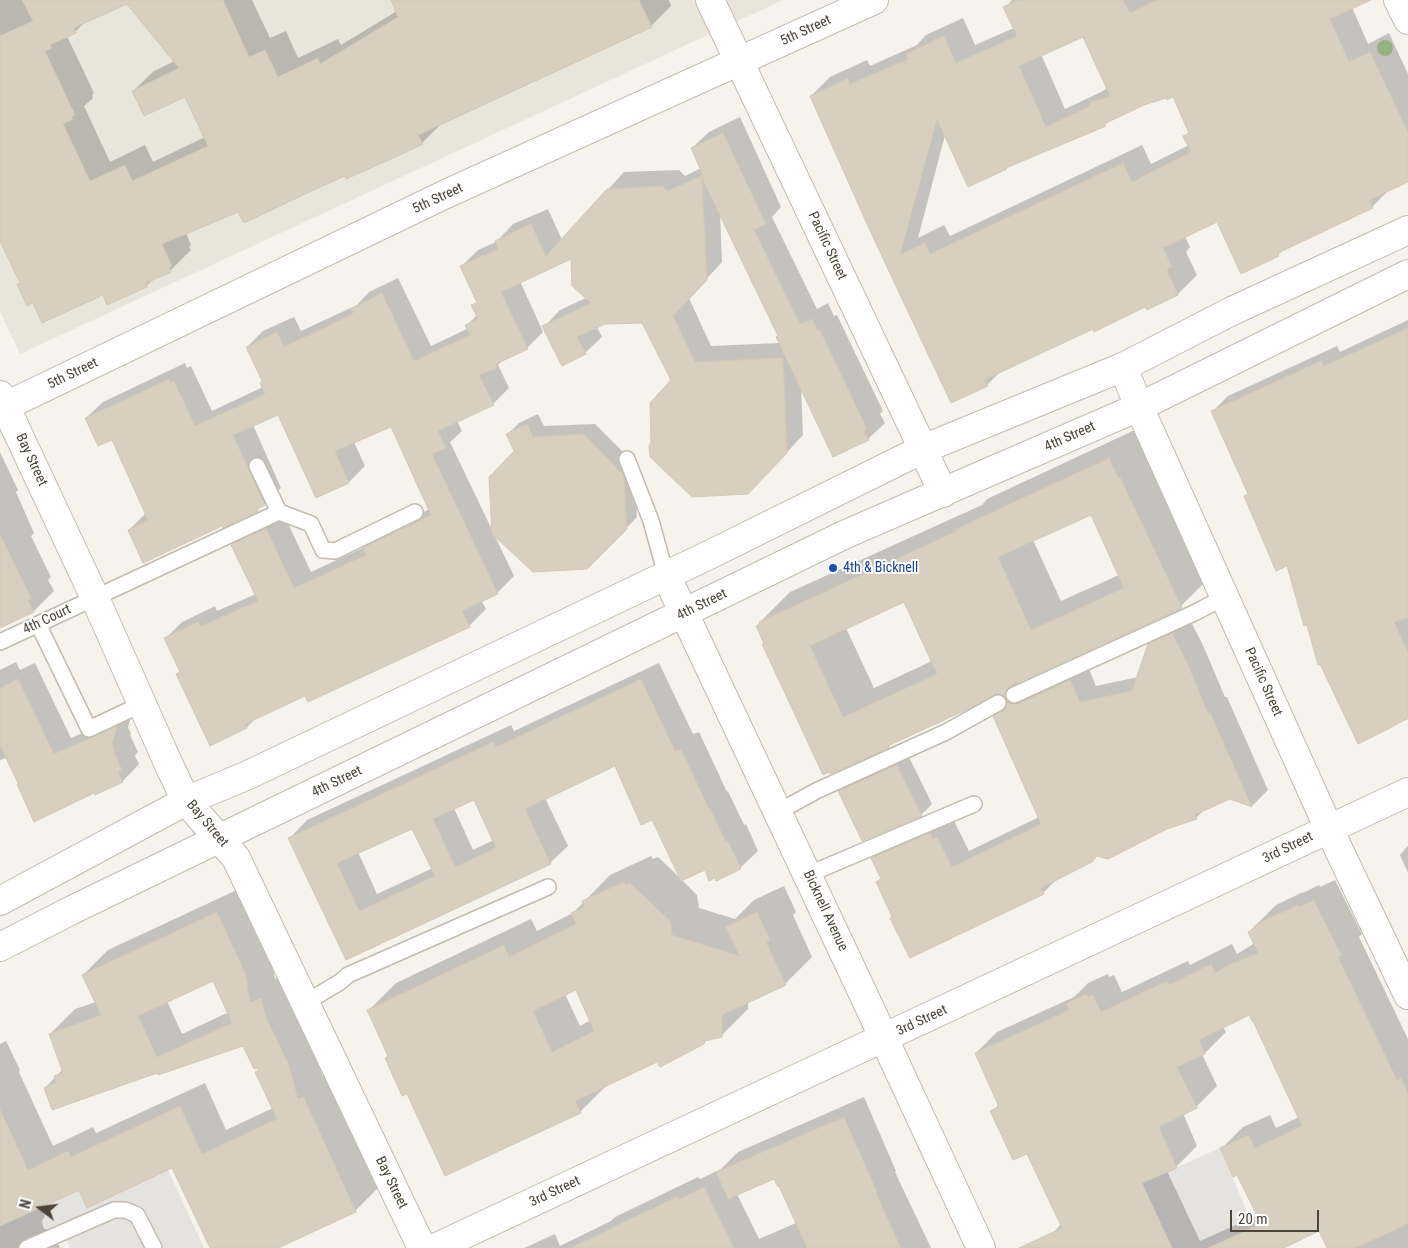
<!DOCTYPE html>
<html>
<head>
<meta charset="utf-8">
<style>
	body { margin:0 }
	#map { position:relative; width:1408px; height:1248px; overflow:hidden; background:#f6f3ec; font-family:"Roboto Condensed",sans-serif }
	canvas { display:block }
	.north { position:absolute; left:15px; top:1183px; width:50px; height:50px; -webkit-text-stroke:4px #fff; paint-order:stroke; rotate:285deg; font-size:14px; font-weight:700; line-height:20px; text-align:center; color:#4b4439 }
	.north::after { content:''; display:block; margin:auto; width:18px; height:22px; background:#4b4439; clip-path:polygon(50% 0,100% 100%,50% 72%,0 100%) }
	.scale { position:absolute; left:1230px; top:1210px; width:89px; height:22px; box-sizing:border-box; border:2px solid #4b4439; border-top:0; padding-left:6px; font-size:15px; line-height:18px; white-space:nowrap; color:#4b4439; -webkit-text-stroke:4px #fff; paint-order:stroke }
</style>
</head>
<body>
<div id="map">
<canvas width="1408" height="1248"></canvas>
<div class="north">N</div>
<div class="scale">20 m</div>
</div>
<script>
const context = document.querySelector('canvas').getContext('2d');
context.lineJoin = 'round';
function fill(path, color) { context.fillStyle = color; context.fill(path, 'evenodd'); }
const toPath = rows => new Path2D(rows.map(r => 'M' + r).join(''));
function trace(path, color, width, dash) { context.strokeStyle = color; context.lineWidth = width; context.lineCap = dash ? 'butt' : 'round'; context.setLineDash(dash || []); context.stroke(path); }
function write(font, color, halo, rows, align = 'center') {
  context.font = font + ' "Roboto Condensed",sans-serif'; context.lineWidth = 4; context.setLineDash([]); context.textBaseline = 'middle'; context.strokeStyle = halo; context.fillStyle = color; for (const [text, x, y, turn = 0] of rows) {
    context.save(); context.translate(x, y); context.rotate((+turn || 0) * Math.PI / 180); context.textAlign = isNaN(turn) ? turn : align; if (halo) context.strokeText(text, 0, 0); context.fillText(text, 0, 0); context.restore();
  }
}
const residential = toPath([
	[0,0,783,0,20,354,0,311]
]);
const parking = toPath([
	[1220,1148,1253,1226,1237,1235,1208,1248,1172,1248,1142,1183],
	[162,1157,204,1248,116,1248,115,1247,113,1248,70,1248,66,1240,50,1248,0,1248,0,1226,79,1190,87,1207,142,1182]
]);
const shadow = toPath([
	[0,0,252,0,270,38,286,31,298,58,338,39,341,45,397,11,392,0,669,0,671,6,651,26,442,123,422,143,345,175,239,210,186,233,191,245,189,247,191,250,170,271,155,278,146,286,103,293,33,301,18,284,21,282,0,231],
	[127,3,175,61,154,71,133,91,186,95,205,137,153,162,145,145,110,162,84,106,93,98,92,95,94,93,67,36,75,32,86,21],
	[1012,0,1357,0,1351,5,1368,44,1389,33,1408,74,1408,180,1391,188,1372,207,1285,248,1278,255,1217,220,1185,236,1190,247,1186,252,1197,275,1178,294,1093,327,1002,370,987,385,952,401,811,96,830,77,867,60,870,66,917,45,926,35,963,18,975,45,1014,28,1005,8],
	[1083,35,1108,87,1103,91,1065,109,1041,54],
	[1166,96,1174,96,1190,131,1185,136,1189,145,1151,164,1142,145,950,236,944,225,918,238,945,135,1105,125,1110,120,1143,104],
	[740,117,781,207,772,217,817,309,828,303,834,316,837,315,883,411,880,414,885,423,868,439,801,386,803,435,765,476,672,380,642,321,604,323,597,327,602,337,585,353,544,327,560,310,586,298,572,257,520,281,543,332,527,348,505,358,498,365,509,388,493,404,457,421,462,431,450,442,514,576,497,593,481,600,486,609,469,626,306,694,257,717,247,727,210,745,177,675,181,671,166,638,182,622,215,606,217,611,256,594,232,545,249,529,283,513,311,572,365,547,380,532,430,509,392,426,354,442,365,466,349,482,278,413,253,425,281,488,257,510,222,524,129,530,146,513,112,439,86,418,103,402,185,363,187,368,191,366,212,411,263,387,263,381,247,347,263,331,294,317,301,331,357,305,369,292,398,278,431,346,469,328,467,325,477,315,473,306,478,301,462,266,478,250,496,242,513,224,548,209,562,240,624,172,679,170,685,176,701,168,692,148,709,132],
	[720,213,779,336,780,343,711,346,689,298,722,262],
	[1408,320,1408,493,1246,496,1249,492,1212,412,1228,396,1337,346,1340,352],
	[538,414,544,426,595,424,633,462,634,466,637,517,587,568,516,451,508,434,519,423],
	[1139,428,1211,576,1181,606,1020,680,1005,696,999,692,993,694,893,742,888,747,831,773,763,645,765,643,757,626,760,622,790,592,982,505,987,499],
	[1091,513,1119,575,1061,601,1033,540],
	[904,601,932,661,874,688,846,628],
	[0,452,18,490,16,492,34,533,31,536,51,577,48,580,54,591,34,611,0,627],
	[1408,531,1408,719,1358,742],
	[1189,618,1202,643,1225,697,1227,697,1268,790,1252,806,1230,797,1206,808,1196,818,1098,855,1057,879,1043,893,893,917,877,882,882,877,872,858,889,842,947,817,950,823,954,821,969,851,1039,817,995,717,1008,704,1008,701,1025,685,1087,664,1096,686,1138,677,1149,645,1166,628],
	[16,662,20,670,35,663,71,738,133,711,128,727,131,734,130,735,138,752,135,756,139,764,123,781,96,794,95,791,35,820,6,758,0,760,0,670],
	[659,663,693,734,699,732,727,792,728,791,744,825,746,824,758,851,740,868,705,869,682,880,697,895,699,908,735,919,754,900,784,886,796,912,793,915,812,957,785,984,748,1001,748,1009,721,1036,706,1040,703,1043,658,1060,608,1084,580,1112,389,1055,369,1010,396,983,531,919,537,931,573,913,610,875,651,856,653,859,658,857,681,879,653,818,615,765,545,798,568,846,550,863,346,959,290,838,307,820,511,725,514,731],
	[474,798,494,840,473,850,454,808],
	[413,827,433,868,377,894,358,852],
	[577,989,591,1020,580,1026,565,994],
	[908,755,932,804,921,815,840,791,851,781],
	[1408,846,1408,873,1400,855],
	[1335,880,1362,934,1359,937,1408,1039,1408,1248,1329,1248,1320,1230,1281,1248,1060,1248,1053,1233,1061,1224,1028,1152,992,1112,999,1104,976,1053,997,1032,1074,997,1088,983,1108,974,1109,977,1114,975,1122,992,1188,961,1190,965,1232,944,1237,954,1255,943,1249,932,1276,905,1303,892,1303,893,1319,885,1320,887],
	[1250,1013,1299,1117,1276,1128,1270,1115,1243,1127,1222,1148,1238,1174,1258,1215,1200,1241,1167,1171,1176,1167,1197,1146,1183,1113,1196,1107,1217,1086,1202,1054,1205,1053,1226,1032,1223,1027],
	[241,888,270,950,275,979,286,974,314,1040,322,1075,328,1073,380,1186,355,1211,275,1248,211,1248,173,1166,79,1188,40,1206,45,1216,42,1221,43,1227,47,1231,53,1233,60,1248,0,1248,0,1044,6,1041,20,1070,19,1072,53,1146,93,1127,96,1133,205,1083,226,1130,273,1108,257,1072,260,1069,244,1045,158,1072,45,1088,63,1069,50,1034,75,1009,96,1002,83,975,108,950],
	[213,979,229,1012,182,1034,167,1001],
	[864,1097,896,1171,895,1172,931,1248,524,1248,555,1234,560,1246,611,1221,615,1217,698,1177,700,1179,721,1169,738,1152],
	[775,1178,779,1185,796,1223,759,1239,737,1194]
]);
const building = toPath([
	[22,0,223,0,249,57,265,50,278,77,318,58,320,64,398,17,391,0,639,0,652,27,418,135,423,144,391,159,346,179,345,176,305,194,244,223,238,212,162,244,172,266,169,267,171,272,146,283,147,287,107,305,103,295,42,323,33,303,27,306,17,284,20,283,0,241,0,36,33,21,22,0],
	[127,4,179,68,132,91,144,116,185,97,208,146,132,181,125,165,90,181,63,124,73,119,72,116,75,115,45,51,52,48,50,45,76,33,74,28,127,4],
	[1018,0,1123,0,1130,13,1157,0,1371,0,1330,19,1349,62,1370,52,1408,132,1408,182,1369,200,1373,208,1278,253,1279,256,1241,274,1217,222,1163,248,1172,267,1167,270,1178,295,1147,310,1145,307,1094,332,1093,329,984,380,988,386,951,403,872,235,810,96,848,78,850,84,908,59,906,54,944,36,956,63,1017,36,1003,7,1018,0],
	[1083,37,1110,96,1089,103,1090,106,1046,127,1019,66,1083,37],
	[1173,97,1189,133,1183,136,1191,152,1132,182,1123,163,930,254,925,243,900,255,937,119,968,187,1007,169,1006,168,1106,126,1104,124,1144,105,1166,98,1167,100,1173,97],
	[723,133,766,224,754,230,800,324,812,319,818,331,820,330,867,429,864,431,869,440,833,457,776,337,778,336,702,178,707,280,673,316,695,362,783,358,787,453,748,494,692,497,650,457,649,446,651,442,650,403,671,380,642,323,605,324,577,337,586,354,562,366,542,326,591,303,572,286,571,259,501,292,528,349,496,364,497,368,479,375,494,405,438,431,446,448,432,454,498,594,462,611,470,627,308,702,305,696,245,724,247,728,210,746,176,674,180,672,164,638,198,622,201,626,258,601,231,545,266,528,294,588,366,555,362,548,431,515,391,427,335,451,349,483,316,498,278,415,233,435,265,505,257,509,258,511,223,528,222,526,143,563,128,530,148,520,112,440,98,446,85,418,169,379,170,383,174,381,195,426,265,394,260,383,262,381,246,347,277,332,284,347,353,314,351,309,382,293,414,361,470,335,465,325,478,319,471,305,477,303,460,266,498,249,495,241,531,224,546,256,607,189,662,186,668,191,703,175,691,148,723,133],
	[1408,328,1408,618,1394,622,1408,652,1408,718,1390,728,1358,744,1320,664,1318,665,1307,625,1304,626,1287,566,1276,571,1244,496,1248,494,1211,411,1321,361,1324,366,1408,328],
	[527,424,533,437,584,434,622,473,624,477,627,529,587,569,533,572,492,534,489,477,514,451,506,434,527,424],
	[1109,458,1118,478,1120,477,1182,608,1010,686,1006,690,1005,697,999,694,993,695,972,707,888,746,889,748,830,774,829,772,823,775,762,644,764,644,756,626,760,624,759,622,957,531,956,529,1109,458],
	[1091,515,1124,588,1031,630,998,557,1091,515],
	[904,602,937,674,843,717,810,646,904,602],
	[0,534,31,598,28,600,34,612,0,628,0,534],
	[1172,633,1186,660,1208,713,1210,712,1252,807,1230,799,1194,815,1197,819,1167,829,1108,859,1097,856,1092,862,1041,888,1044,894,910,958,890,918,892,917,876,882,881,879,871,858,930,833,933,839,937,837,952,867,1041,824,993,716,1006,708,1007,701,1013,704,1018,704,1070,680,1080,702,1132,691,1148,644,1172,633],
	[18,679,54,754,117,726,112,744,115,752,114,752,122,770,118,772,123,782,95,795,94,793,34,822,17,784,18,783,0,745,0,688,18,679],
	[641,679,675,751,681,749,709,809,710,808,726,842,728,841,741,869,716,881,715,878,709,881,705,870,681,881,652,820,641,825,615,766,525,809,551,864,346,960,288,838,493,742,496,747,641,679],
	[474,800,496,848,455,867,433,819,474,800],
	[412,829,435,876,359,911,337,863,412,829],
	[897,765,922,816,862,841,838,791,897,765],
	[624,882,626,885,630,883,671,922,672,935,740,956,725,927,757,912,770,940,766,942,786,985,722,1015,722,1037,705,1041,704,1044,660,1067,657,1062,575,1101,581,1113,445,1176,407,1094,402,1096,385,1058,388,1056,367,1010,504,945,509,957,576,924,571,913,584,907,582,901,624,882],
	[576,990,594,1031,552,1052,533,1011,576,990],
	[1314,900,1342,956,1338,957,1397,1080,1401,1078,1408,1093,1408,1224,1355,1248,1327,1248,1319,1231,1284,1248,1208,1248,1261,1224,1237,1175,1233,1177,1220,1148,1249,1135,1255,1148,1302,1126,1253,1021,1252,1021,1249,1015,1199,1040,1205,1054,1177,1067,1197,1108,1159,1127,1177,1168,1142,1183,1172,1248,1019,1248,1062,1228,1027,1154,1013,1160,990,1111,999,1107,975,1053,1069,1010,1066,1004,1086,994,1088,997,1093,995,1101,1012,1167,981,1169,985,1211,964,1216,973,1226,966,1258,953,1248,932,1255,928,1254,926,1282,912,1282,913,1298,905,1299,907,1314,900],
	[217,912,246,975,250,1003,261,998,265,1015,289,1065,298,1099,303,1097,305,1100,356,1212,278,1248,210,1248,172,1168,87,1208,79,1190,0,1226,0,1109,28,1170,68,1151,71,1157,180,1106,202,1154,277,1119,255,1072,259,1070,258,1068,254,1069,243,1046,158,1075,157,1073,52,1110,44,1088,56,1083,54,1076,63,1073,49,1034,101,1015,82,975,217,912],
	[213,981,232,1023,157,1057,138,1016,213,981],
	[844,1117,877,1192,876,1193,901,1248,807,1248,779,1186,778,1187,774,1179,728,1199,716,1172,844,1117],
	[704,1187,734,1248,570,1248,678,1196,679,1199,704,1187]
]);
const service = toPath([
	[627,459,651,521,666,575],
	[279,512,311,524,323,550,335,551,415,512],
	[38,624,89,729,142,704],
	[0,642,279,512,257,466],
	[1014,695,1194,613,1225,597],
	[778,812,816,791,946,732,998,703],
	[807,875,974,804],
	[305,1003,340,982,348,975,548,887],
	[27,1248,114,1210,125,1210,137,1215,154,1248]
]);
const minor = toPath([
	[710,0,914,430,943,493],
	[1398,0,1408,20],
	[1123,367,1139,407,1329,829,1408,995],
	[0,395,95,598,169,765,186,801,236,858,422,1248],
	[6,406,448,193,874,0],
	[666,575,867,1002,981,1248],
	[435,1248,1408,792]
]);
const tertiary = toPath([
	[0,901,186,801,248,775,711,554,923,449,1123,367,1232,311,1408,230],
	[0,947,70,911,846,534,1139,407,1408,274]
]);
const trees = [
	[1385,48]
];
const markers = [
	[833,568,5,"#1a4fb4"]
];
const streetNames = [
	["5th Street",806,31,-25],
	["5th Street",438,199,-25],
	["Pacific Street",827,246,65],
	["5th Street",73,374,-26],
	["4th Street",1070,437,-24],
	["Bay Street",31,460,65],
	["4th Street",702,605,-26],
	["4th Court",47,620,-25],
	["Pacific Street",1263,682,66],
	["4th Street",337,782,-26],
	["Bay Street",207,824,50],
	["3rd Street",1288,848,-26],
	["Bicknell Avenue",825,911,65],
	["3rd Street",922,1021,-25],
	["Bay Street",391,1183,64],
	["3rd Street",555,1192,-25]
];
const transitNames = [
	["4th & Bicknell",843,568]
];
fill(residential, '#eae5da');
fill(parking, '#e5e3e0');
fill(shadow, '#0003');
fill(building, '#d8cfc1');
trace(building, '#d3c7b4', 1);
trace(service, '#c2bbae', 18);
trace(minor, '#c2bbae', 30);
trace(tertiary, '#c2bbae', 30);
trace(service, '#fff', 15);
trace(minor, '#fff', 28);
trace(tertiary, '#fff', 28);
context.fillStyle = '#97b381';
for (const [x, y] of trees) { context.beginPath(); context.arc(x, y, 8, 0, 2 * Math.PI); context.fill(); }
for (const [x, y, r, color] of markers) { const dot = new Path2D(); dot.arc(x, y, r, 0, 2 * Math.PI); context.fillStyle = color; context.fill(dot); trace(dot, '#fff', 2); }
write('14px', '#4b4439', '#fff', streetNames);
write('14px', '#164399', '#fff', transitNames, 'left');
</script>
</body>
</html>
